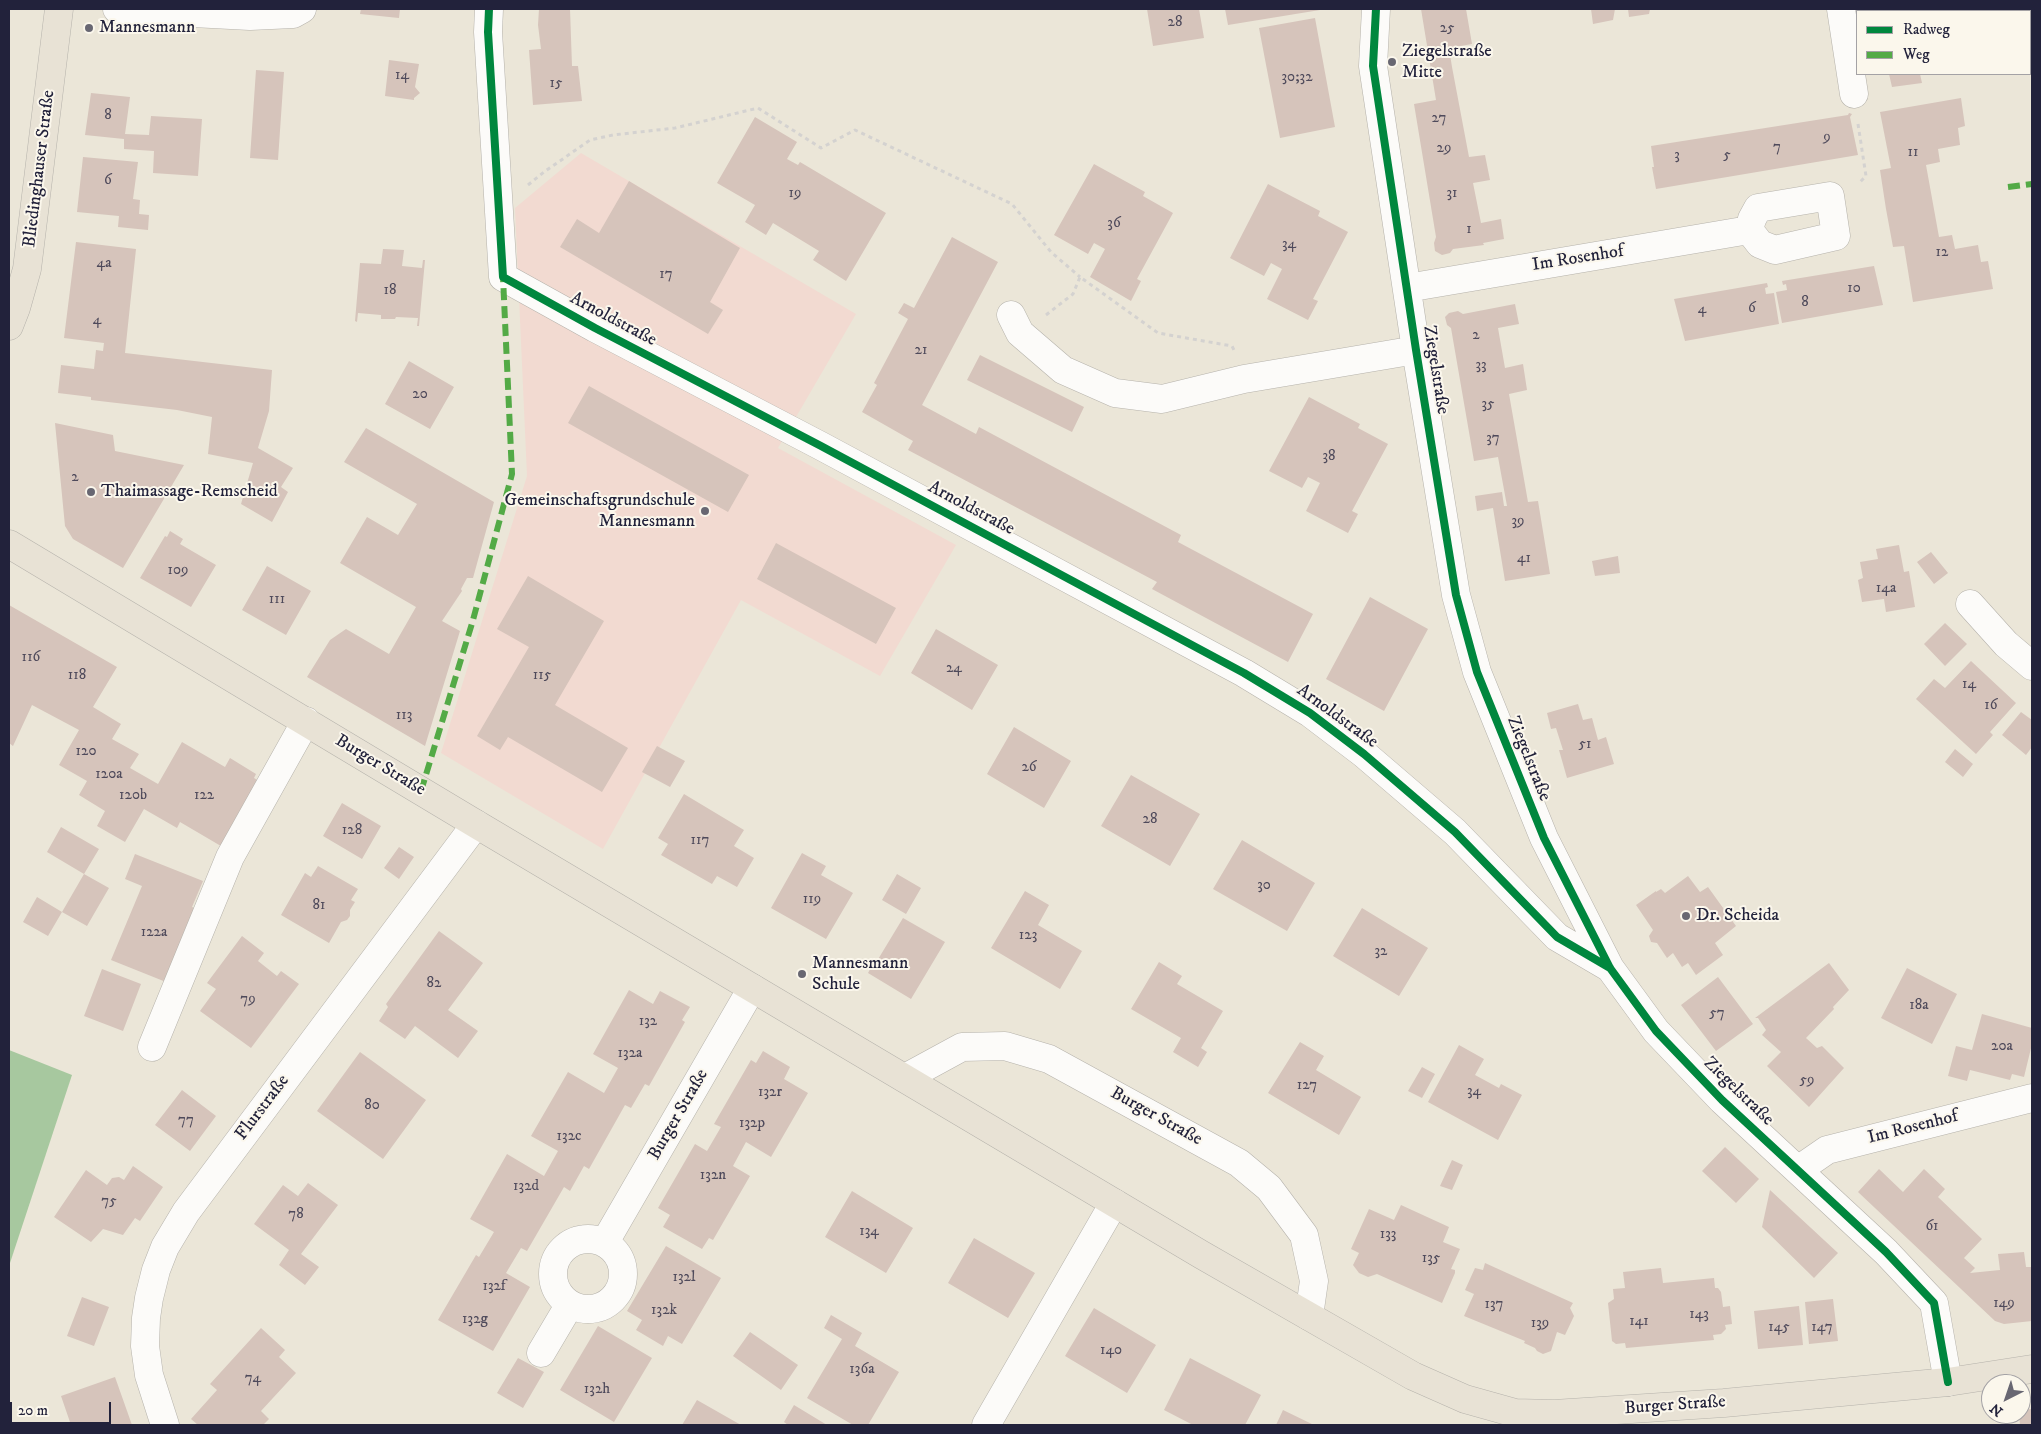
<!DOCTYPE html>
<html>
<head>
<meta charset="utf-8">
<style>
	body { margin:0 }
	#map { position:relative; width:2041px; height:1434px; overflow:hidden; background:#ebe6d8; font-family:"IM FELL DW Pica",serif }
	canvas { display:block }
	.frame { position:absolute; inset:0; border:10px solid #22223b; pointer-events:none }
	.legend { position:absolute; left:1856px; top:10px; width:175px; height:65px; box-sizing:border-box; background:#fbf7ec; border:1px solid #a4a2a5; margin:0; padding:6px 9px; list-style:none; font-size:15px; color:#22223b }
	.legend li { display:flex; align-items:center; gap:10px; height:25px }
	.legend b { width:25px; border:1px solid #a4a2a5 }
	.north { position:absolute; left:1981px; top:1374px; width:50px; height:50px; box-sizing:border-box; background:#fbf7ec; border:1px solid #a4a2a5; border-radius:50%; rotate:221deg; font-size:14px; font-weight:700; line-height:20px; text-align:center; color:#22223b }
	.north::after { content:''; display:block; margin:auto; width:18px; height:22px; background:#686772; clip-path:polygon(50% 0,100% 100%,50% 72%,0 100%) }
	.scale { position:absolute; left:10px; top:1402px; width:101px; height:22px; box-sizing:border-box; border:2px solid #22223b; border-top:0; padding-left:6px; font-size:15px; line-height:18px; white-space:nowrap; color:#22223b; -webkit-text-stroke:4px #fbf7ec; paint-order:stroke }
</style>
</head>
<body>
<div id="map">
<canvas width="2041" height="1434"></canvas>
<div class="frame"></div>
<ul class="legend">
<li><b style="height:6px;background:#00873e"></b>Radweg</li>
<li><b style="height:6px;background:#53aa46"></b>Weg</li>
</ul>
<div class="north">N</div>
<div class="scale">20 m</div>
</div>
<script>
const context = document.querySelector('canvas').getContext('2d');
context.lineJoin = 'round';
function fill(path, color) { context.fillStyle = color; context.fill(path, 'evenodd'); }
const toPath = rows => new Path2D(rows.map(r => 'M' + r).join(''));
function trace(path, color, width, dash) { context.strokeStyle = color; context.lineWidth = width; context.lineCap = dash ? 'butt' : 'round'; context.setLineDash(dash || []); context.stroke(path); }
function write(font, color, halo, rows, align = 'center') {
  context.font = font + ' "IM FELL DW Pica",serif'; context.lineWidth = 4; context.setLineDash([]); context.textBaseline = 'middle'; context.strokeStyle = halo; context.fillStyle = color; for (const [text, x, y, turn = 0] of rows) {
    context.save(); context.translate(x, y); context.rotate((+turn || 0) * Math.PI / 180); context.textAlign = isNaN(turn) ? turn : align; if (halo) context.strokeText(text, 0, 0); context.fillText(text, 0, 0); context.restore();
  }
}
const built = toPath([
	[581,153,856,314,778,448,956,545,880,676,741,600,603,849,441,753,527,476,515,208]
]);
const forest = toPath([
	[9,1050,72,1075,9,1266]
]);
const building = toPath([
	[361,9,400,9,399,18,360,14],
	[539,9,570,9,572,66,578,66,582,101,533,105,529,50,541,49,538,25],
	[1147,9,1199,9,1204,38,1153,46],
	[1225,9,1320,9,1320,10,1228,25],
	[1421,9,1466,9,1472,44,1449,48,1452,67,1469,157,1485,155,1490,180,1473,183,1481,223,1501,219,1504,239,1483,243,1484,245,1453,249,1450,253,1442,255,1435,251,1434,243,1436,237,1414,104,1436,100],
	[1591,9,1615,9,1613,20,1593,24],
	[1628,9,1650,9,1649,14,1629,17],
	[1894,9,1945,9,1946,11,1894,11],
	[1315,18,1335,127,1280,138,1259,28],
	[389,60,419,64,415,87,420,93,414,98,414,100,385,96],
	[256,70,284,72,278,160,250,158],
	[1889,74,1920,74,1922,83,1892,87],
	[91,93,130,97,125,134,149,135,151,116,202,119,198,176,153,173,154,151,124,149,124,139,85,135],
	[1961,98,1965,126,1958,128,1960,145,1938,149,1940,162,1926,165,1939,237,1952,235,1955,249,1978,245,1981,262,1988,261,1993,289,1913,302,1904,246,1893,247,1886,209,1880,170,1891,168,1880,112],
	[1849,113,1852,114,1850,117,1858,155,1656,189,1652,167,1654,167,1651,146,1848,115],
	[755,117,797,142,787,159,798,165,800,162,886,213,846,281,813,260,819,251,773,223,766,235,745,222,755,205,717,183],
	[83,157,138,162,133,199,140,200,139,214,149,215,148,230,118,227,119,216,77,212],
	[1094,164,1145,192,1143,196,1173,213,1137,279,1141,281,1131,301,1090,277,1105,249,1094,243,1088,254,1054,235],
	[629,181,740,248,710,302,723,310,708,334,560,247,577,219,599,233],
	[1268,184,1320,211,1318,216,1348,232,1313,299,1318,301,1308,320,1267,299,1282,269,1271,263,1264,276,1230,258],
	[952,237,998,262,922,405,976,434,979,427,1181,535,1178,542,1313,614,1288,662,1152,589,1157,582,908,450,913,441,862,412,877,385,874,383,908,319,898,313,904,303,914,308],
	[76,242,136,249,125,353,272,370,269,411,258,448,293,468,281,487,288,492,272,522,241,504,253,463,208,454,212,417,177,410,91,400,91,397,58,393,61,365,94,369,96,350,103,351,104,343,64,338],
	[383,249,404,250,402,266,422,268,423,260,425,260,419,326,417,326,418,318,396,317,395,319,381,319,381,315,358,313,357,322,355,321,360,263,381,264],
	[1874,266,1883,305,1782,323,1776,292,1787,290,1786,284,1783,285,1782,281],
	[1767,283,1768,287,1765,288,1766,294,1774,293,1779,324,1685,341,1674,299],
	[1515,304,1519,324,1498,328,1505,368,1523,364,1527,390,1509,394,1528,502,1538,501,1550,574,1505,581,1493,508,1477,511,1475,496,1502,492,1504,506,1507,506,1498,457,1474,461,1451,328,1447,325,1445,317,1449,313,1458,311,1463,314],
	[980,355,1084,407,1072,432,967,380],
	[409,361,454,387,430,429,385,404],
	[589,386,749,475,728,512,568,423],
	[1309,397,1360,424,1358,428,1388,444,1352,511,1358,514,1348,533,1306,511,1320,483,1308,477,1302,488,1269,471],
	[55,423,113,435,115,451,184,465,123,568,73,539,65,526],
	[366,428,494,502,473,578,467,578,461,589,462,591,442,621,460,631,425,746,307,677,330,640,346,629,389,654,416,607,340,563,367,517,398,535,417,504,344,462],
	[170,531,183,539,180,544,216,565,191,607,140,578,165,536,167,537],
	[776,543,896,608,876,644,757,579],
	[1899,545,1904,572,1909,571,1915,607,1886,612,1884,599,1862,602,1858,580,1863,578,1860,562,1878,559,1876,549],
	[1931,552,1948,573,1934,584,1917,562],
	[1618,556,1620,573,1595,576,1592,561],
	[267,566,311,591,286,635,242,610],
	[528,576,604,621,555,705,628,748,602,792,508,737,500,750,477,736,529,647,497,629],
	[1370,597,1428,629,1384,711,1326,679],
	[9,605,117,667,93,707,121,724,112,739,139,754,130,768,158,784,182,742,225,767,230,758,256,774,254,778,264,784,226,849,180,822,177,828,144,809,125,842,97,826,105,811,79,795,87,781,59,765,79,730,32,705,13,746,9,743],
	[1945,623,1967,644,1945,666,1924,644],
	[936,629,998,665,972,710,911,673],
	[1971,661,2016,703,1990,732,1993,735,1976,754,1916,699,1934,679,1945,688],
	[1578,704,1583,720,1592,718,1598,740,1606,737,1614,764,1567,778,1559,750,1563,750,1556,728,1551,729,1547,713],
	[2021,712,2032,720,2032,747,2026,755,2002,735],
	[1014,727,1071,761,1044,808,987,774],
	[657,746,685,761,670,787,642,772],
	[1955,749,1973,764,1963,777,1945,762],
	[1131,775,1200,814,1170,866,1101,826],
	[684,794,744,830,734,846,754,858,737,887,717,876,712,884,661,855,668,844,658,838],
	[342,803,381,826,362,859,323,836],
	[61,827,99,849,84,874,47,852],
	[1242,840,1315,883,1287,931,1213,889],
	[399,847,414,857,399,879,384,868],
	[802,853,826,866,821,875,853,893,826,939,771,908],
	[135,854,203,881,192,907,199,910,166,982,111,960,142,886,125,879],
	[318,866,358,889,351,900,355,902,350,910,350,916,347,920,341,922,329,943,281,915,305,873,311,877],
	[84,874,109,888,87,926,62,912],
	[897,874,921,888,906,914,882,900],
	[1688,876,1700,892,1708,887,1736,926,1715,943,1723,955,1696,975,1688,963,1682,967,1673,953,1667,958,1657,943,1651,942,1649,936,1653,930,1636,905,1656,891,1656,892,1661,889,1665,893],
	[1025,891,1049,905,1038,925,1082,951,1060,989,991,948],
	[37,897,62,912,48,936,23,922],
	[1362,908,1428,948,1399,996,1333,956],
	[903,918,945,942,911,999,868,973,875,960,877,961],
	[439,931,483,963,448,1010,478,1031,458,1058,415,1026,405,1039,379,1021,388,1007,386,1004],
	[242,936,264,953,258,961,277,976,281,971,299,984,251,1048,200,1011,216,989,207,983],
	[1159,962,1182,976,1177,984,1223,1011,1201,1048,1207,1052,1198,1067,1173,1052,1181,1038,1131,1009],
	[1829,963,1849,990,1833,1007,1834,1009,1806,1038,1817,1048,1822,1046,1844,1068,1809,1107,1767,1066,1781,1052,1762,1035,1766,1030,1758,1018,1755,1018],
	[1907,968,1957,994,1932,1044,1881,1018],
	[102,969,141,984,123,1031,84,1016],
	[1718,977,1753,1024,1716,1051,1681,1005],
	[629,990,653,1004,660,991,690,1007,682,1020,685,1022,649,1086,645,1084,631,1108,625,1105,589,1169,584,1166,570,1191,564,1187,527,1251,521,1248,506,1273,530,1287,493,1351,438,1320,476,1255,479,1257,494,1232,470,1219,507,1154,544,1176,558,1151,531,1136,568,1072,604,1093,618,1068,593,1054],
	[1982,1014,2032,1028,2032,1044,2024,1077,2012,1074,2010,1080,1970,1070,1967,1081,1948,1076,1956,1046,1972,1050],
	[1300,1042,1324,1056,1316,1070,1361,1097,1339,1135,1268,1093],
	[1459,1045,1484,1059,1475,1075,1499,1088,1501,1084,1522,1095,1498,1140,1428,1102],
	[763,1051,790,1067,784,1079,808,1093,771,1157,746,1142,733,1166,750,1176,713,1240,709,1238,702,1249,663,1227,670,1215,658,1208,695,1144,707,1151,721,1127,714,1124,751,1060,756,1063],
	[360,1052,426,1100,383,1159,317,1111],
	[1422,1067,1435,1074,1422,1098,1408,1091],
	[182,1090,216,1116,190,1151,155,1125],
	[1725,1147,1759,1179,1736,1203,1702,1171],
	[1452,1160,1463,1165,1452,1190,1440,1186],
	[133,1166,163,1187,140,1221,135,1218,123,1235,103,1229,91,1242,54,1217,86,1170,107,1185,112,1178,119,1177,124,1180],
	[1879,1169,1903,1192,1924,1169,1945,1189,1938,1197,1982,1239,1964,1258,1975,1268,1970,1273,2000,1270,1998,1254,2024,1252,2026,1267,2032,1267,2032,1321,2004,1324,1995,1321,1858,1192],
	[308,1183,338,1205,301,1254,319,1267,305,1285,279,1265,289,1250,254,1224,283,1185,298,1196],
	[1770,1190,1838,1253,1814,1278,1762,1227],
	[852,1191,913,1228,886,1273,825,1237],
	[1401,1205,1449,1227,1443,1242,1460,1249,1451,1269,1455,1270,1455,1273,1442,1303,1377,1274,1368,1277,1359,1273,1353,1265,1359,1253,1351,1249,1369,1209,1394,1220],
	[974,1238,1035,1273,1008,1318,948,1283],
	[666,1246,721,1278,682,1344,668,1336,663,1346,636,1330,642,1320,627,1311],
	[1485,1263,1573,1303,1570,1308,1574,1316,1565,1335,1557,1332,1551,1351,1543,1354,1537,1351,1535,1348,1524,1343,1525,1341,1464,1316,1474,1294,1465,1290,1475,1268,1483,1270],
	[1661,1268,1663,1283,1714,1278,1715,1288,1718,1288,1721,1292,1723,1307,1730,1306,1732,1324,1725,1325,1726,1329,1721,1334,1713,1335,1714,1340,1626,1348,1625,1343,1616,1344,1612,1341,1608,1303,1614,1299,1613,1289,1625,1288,1623,1272],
	[82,1297,109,1307,94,1346,67,1336],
	[1833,1299,1838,1341,1809,1344,1805,1302],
	[1799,1306,1803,1345,1758,1349,1754,1311],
	[1094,1308,1156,1345,1127,1393,1065,1356],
	[831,1315,862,1333,855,1346,899,1372,868,1425,853,1425,807,1398,842,1339,824,1328],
	[598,1326,652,1358,614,1422,560,1390],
	[261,1328,285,1350,279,1357,296,1373,261,1411,269,1419,263,1425,198,1425,191,1419,217,1390,210,1384],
	[750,1332,798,1365,781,1390,733,1356],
	[518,1358,544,1372,523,1408,497,1393],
	[1190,1358,1261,1395,1245,1425,1193,1425,1164,1410],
	[115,1377,132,1425,71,1425,61,1396],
	[697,1400,741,1425,682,1425],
	[794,1405,827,1425,788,1425,784,1422],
	[2032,1409,2032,1425,2020,1425,2019,1414,2021,1414,2021,1410],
	[1283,1410,1314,1425,1276,1425]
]);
const path = toPath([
	[1858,124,1866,176,1858,184],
	[528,185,544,172,590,140,613,135,675,128,758,108,821,148,855,130,1012,204,1051,252,1080,277],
	[1046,315,1073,294,1080,277,1158,333,1232,346,1234,350]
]);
const minor = toPath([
	[117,9,250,16,293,14,302,9],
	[489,9,488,32,503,277,595,328,821,446,1244,673,1310,713,1364,754,1455,832,1557,937,1610,968],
	[1376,9,1373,66,1416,350,1456,595,1477,672,1544,838,1610,968,1656,1031,1722,1100,1886,1252,1934,1303,1948,1382],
	[1841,9,1854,94],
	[1407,288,1749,230,1760,244,1775,250,1836,236,1830,196,1758,208,1752,219,1749,230],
	[1011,315,1020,333,1063,370,1115,393,1162,399,1244,379,1416,350],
	[1970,604,2006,644,2032,666],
	[152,1047,230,857,306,721],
	[905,1078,962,1047,1005,1046,1049,1059,1239,1163,1269,1188,1304,1235,1314,1281,1309,1316],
	[1798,1170,1827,1150,2032,1098],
	'553 1274a35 35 0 1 1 70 0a35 35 0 1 1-70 0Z',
	[605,1242,752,988],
	[541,1353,570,1304],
	[165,1425,149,1375,145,1346,146,1318,149,1298,156,1270,165,1247,186,1212,476,824],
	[986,1425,1114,1203]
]);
const major = toPath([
	[9,326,16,308,27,269,59,9],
	[9,544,476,824,1202,1255,1413,1376,1465,1399,1515,1413,1554,1414,1724,1403,1948,1382,2032,1369]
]);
const quiet = toPath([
	[2008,187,2032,184],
	[421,791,473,620,512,474,503,277]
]);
const cycleway = toPath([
	[489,9,488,32,503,277,595,328,821,446,1244,673,1310,713,1364,754,1455,832,1557,937,1610,968],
	[1376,9,1373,66,1416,350,1456,595,1477,672,1544,838,1610,968,1656,1031,1722,1100,1886,1252,1934,1303,1948,1382]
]);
const markers = [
	[89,28,5,"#686772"],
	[1392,62,5,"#686772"],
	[91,492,5,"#686772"],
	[705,511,5,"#686772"],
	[1686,916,5,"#686772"],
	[802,974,5,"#686772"]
];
const numberNames = [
	["28",1175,23],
	["25",1447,29],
	["14",402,76],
	["30;32",1297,78],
	["15",556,84],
	["8",108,116],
	["27",1439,119],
	["9",1827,138],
	["7",1777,148],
	["29",1444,149],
	["11",1913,153],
	["3",1677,156],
	["5",1727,156],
	["6",108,181],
	["19",795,194],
	["31",1452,194],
	["36",1114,224],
	["1",1469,230],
	["34",1289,245],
	["12",1942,253],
	["4a",104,264],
	["17",666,275],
	["10",1854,289],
	["18",390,291],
	["8",1805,303],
	["6",1752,309],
	["4",1702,310],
	["4",97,321],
	["2",1476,336],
	["21",921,351],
	["33",1481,366],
	["20",420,395],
	["35",1488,405],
	["37",1493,439],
	["38",1329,457],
	["2",75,478],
	["39",1518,522],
	["41",1524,559],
	["109",178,571],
	["14a",1886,589],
	["111",277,600],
	["116",31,658],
	["24",954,669],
	["118",77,676],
	["115",542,676],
	["14",1969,685],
	["16",1991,706],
	["113",404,716],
	["51",1585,745],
	["120",86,752],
	["26",1029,768],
	["120a",109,775],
	["120b",133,796],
	["122",204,796],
	["28",1150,820],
	["128",352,831],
	["117",700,841],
	["30",1264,886],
	["119",812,900],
	["81",319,906],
	["122a",154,933],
	["123",1028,936],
	["32",1381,952],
	["82",434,984],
	["79",248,1000],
	["18a",1919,1006],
	["57",1717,1014],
	["132",648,1022],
	["20a",2002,1047],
	["132a",630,1054],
	["59",1807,1081],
	["127",1307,1086],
	["34",1474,1092],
	["132r",770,1093],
	["80",372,1106],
	["77",186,1121],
	["132p",752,1124],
	["132c",569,1137],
	["132n",713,1176],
	["132d",526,1187],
	["75",109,1202],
	["78",296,1215],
	["61",1932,1227],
	["134",869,1232],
	["133",1388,1235],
	["135",1431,1259],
	["132l",684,1278],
	["132f",494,1287],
	["149",2004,1304],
	["137",1494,1305],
	["132k",664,1311],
	["143",1699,1315],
	["132g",475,1320],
	["141",1639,1322],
	["139",1540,1324],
	["145",1779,1328],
	["147",1822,1328],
	["140",1111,1351],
	["136a",862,1370],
	["74",253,1379],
	["132h",597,1390]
];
const poiNames = [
	["Mannesmann",99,28],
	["Ziegelstraße",1402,52],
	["Mitte",1402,73],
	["Thaimassage-Remscheid",101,492],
	["Gemeinschaftsgrundschule",695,501,"right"],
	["Mannesmann",695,522,"right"],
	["Dr. Scheida",1696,916],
	["Mannesmann",812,964],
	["Schule",812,985]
];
const streetNames = [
	["Bliedinghauser Straße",40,169,-83],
	["Im Rosenhof",1578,259,-9],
	["Arnoldstraße",613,320,28],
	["Ziegelstraße",1435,370,81],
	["Arnoldstraße",971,509,28],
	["Arnoldstraße",1337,717,36],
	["Ziegelstraße",1528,759,68],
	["Burger Straße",380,766,31],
	["Ziegelstraße",1738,1092,44],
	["Flurstraße",263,1108,-53],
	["Burger Straße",679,1115,-60],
	["Burger Straße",1156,1117,29],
	["Im Rosenhof",1913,1128,-14],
	["Burger Straße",1675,1406,-4]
];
fill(built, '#f2dad1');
fill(forest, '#a7c89f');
fill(building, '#d6c4bb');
trace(minor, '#b5b2ab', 29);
trace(major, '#b5b2ab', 29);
trace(path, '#d4d2d0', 3, [4, 4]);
trace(minor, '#fcfbf9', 28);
trace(major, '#e8e2d5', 28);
trace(quiet, '#53aa46', 6, [12, 6]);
trace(cycleway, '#00873e', 8);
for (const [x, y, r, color] of markers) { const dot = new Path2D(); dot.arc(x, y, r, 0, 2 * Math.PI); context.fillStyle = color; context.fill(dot); trace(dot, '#fbf7ec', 2); }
write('15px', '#4f4a5b', null, numberNames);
write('18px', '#22223b', '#fbf7ec', poiNames, 'left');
write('18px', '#22223b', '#fbf7ec', streetNames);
</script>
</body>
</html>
